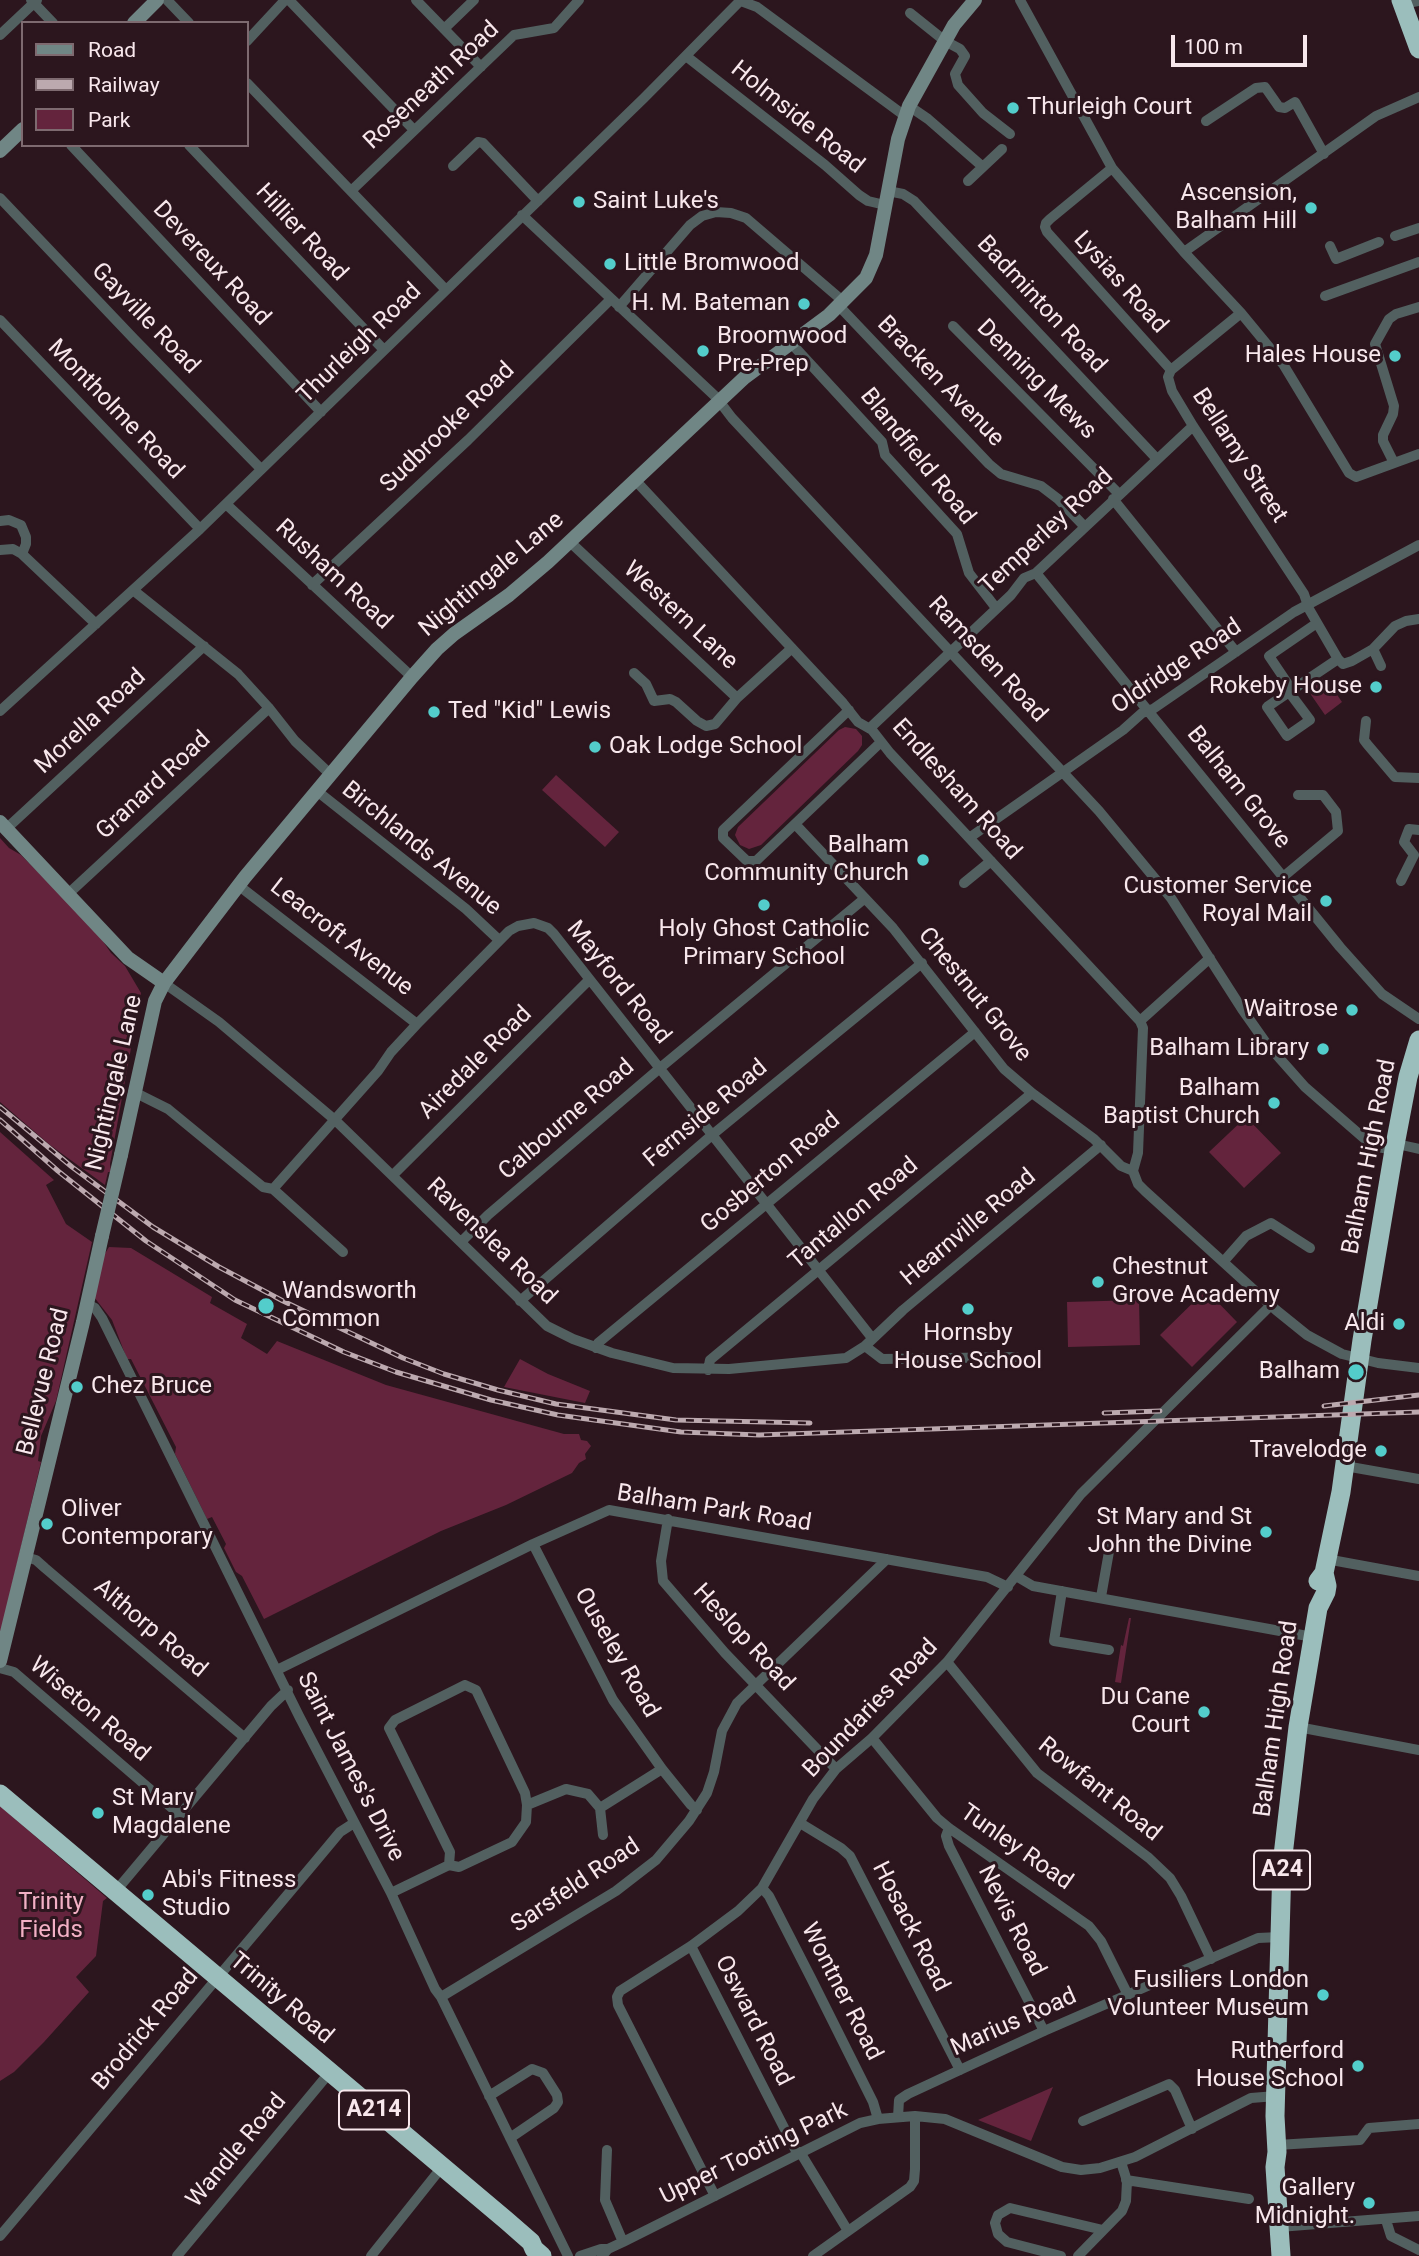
<!DOCTYPE html>
<html>
<head>
<meta charset="utf-8">
<style>
	body { margin:0 }
	#map { position:relative; width:1419px; height:2256px; overflow:hidden; background:#2c161e; font-family:Roboto,sans-serif }
	canvas { display:block }
	.legend { position:absolute; left:21px; top:21px; width:228px; height:126px; box-sizing:border-box; background:#2c161e; border:2px solid #7e6a70; margin:0; padding:9px 12px; list-style:none; font-size:21px; color:#f8e7ec }
	.legend li { display:flex; align-items:center; gap:14px; height:35px }
	.legend b { width:35px; border:2px solid #7e6a70 }
	.scale { position:absolute; left:1171px; top:35px; width:136px; height:32px; box-sizing:border-box; border:4px solid #f8e7ec; border-top:0; padding-left:9px; font-size:21px; line-height:24px; white-space:nowrap; color:#f8e7ec; -webkit-text-stroke:5px #2c161e; paint-order:stroke }
</style>
</head>
<body>
<div id="map">
<canvas width="1419" height="2256"></canvas>
<ul class="legend">
<li><b style="height:9px;background:#708685"></b>Road</li>
<li><b style="height:9px;background:#bca9af"></b>Railway</li>
<li><b style="height:19px;background:#64243d"></b>Park</li>
</ul>
<div class="scale">100 m</div>
</div>
<script>
const context = document.querySelector('canvas').getContext('2d');
context.lineJoin = 'round';
function fill(path, color) { context.fillStyle = color; context.fill(path, 'evenodd'); }
const toPath = rows => new Path2D(rows.map(r => 'M' + r).join(''));
function trace(path, color, width, dash) { context.strokeStyle = color; context.lineWidth = width; context.lineCap = dash ? 'butt' : 'round'; context.setLineDash(dash || []); context.stroke(path); }
function write(font, color, halo, rows, align = 'center') {
  context.font = font + ' Roboto,sans-serif'; context.lineWidth = 6; context.setLineDash([]); context.textBaseline = 'middle'; context.strokeStyle = halo; context.fillStyle = color; for (const [text, x, y, turn = 0] of rows) {
    context.save(); context.translate(x, y); context.rotate((+turn || 0) * Math.PI / 180); context.textAlign = isNaN(turn) ? turn : align; if (halo) context.strokeText(text, 0, 0); context.fillText(text, 0, 0); context.restore();
  }
}
const green = toPath([
	[1325,677,1342,702,1325,715,1307,689],
	[845,727,856,729,862,736,862,745,858,751,761,845,749,849,740,845,735,835,738,827,839,730],
	[556,775,619,832,605,847,542,790],
	[0,838,9,848,21,855,96,931,111,953,125,966,141,993,110,1164,111,1172,108,1172,105,1185,50,1145,0,1102],
	[1246,1117,1281,1153,1244,1188,1209,1152],
	[0,1132,54,1180,46,1185,66,1224,92,1242,56,1401,41,1436,38,1461,41,1462,0,1636],
	[109,1247,131,1248,212,1297,210,1303,247,1324,241,1338,267,1354,277,1341,386,1385,564,1434,579,1434,581,1440,587,1441,591,1446,585,1454,586,1459,579,1463,572,1473,506,1505,441,1531,264,1619,242,1576,236,1572,224,1548,226,1544,212,1517,207,1519,175,1454,176,1447,131,1359,127,1359,112,1320,94,1297,104,1255],
	[1206,1290,1237,1322,1192,1367,1160,1335],
	[1139,1300,1140,1345,1068,1347,1067,1302],
	[520,1359,548,1374,590,1391,585,1403,504,1387],
	[1129,1618,1131,1618,1121,1683,1115,1682,1121,1645,1123,1646],
	[0,1806,107,1898,103,1901,96,1956,76,1977,89,1992,44,2042,14,2072,0,2081],
	[1053,2087,1031,2141,978,2120]
]);
const street = toPath([
	[31,0,53,23],
	[167,0,189,23],
	[289,0,414,130],
	[416,0,481,67],
	[1020,0,1112,168,1184,252,1241,313,1283,364,1349,473,1356,477,1419,454],
	[741,1,757,7,905,116],
	[1402,4,1419,1],
	[910,13,945,41,960,49,965,56,955,74,958,85,983,113,1010,134],
	[444,29,474,0],
	[0,35,37,0],
	[247,41,285,0],
	[686,56,825,165,859,195,868,201,885,205],
	[247,83,446,290],
	[909,106,928,119,983,167],
	[1206,121,1256,88,1265,87,1279,107,1285,108,1295,102,1324,154],
	[71,145,321,412],
	[189,145,384,350],
	[453,166,478,142,483,143,538,201],
	[1112,168,1050,219,1046,223,1045,227,1047,232,1171,370],
	[968,181,1002,149],
	[351,191,514,35,554,28,579,0],
	[888,191,903,194,914,201,1157,459],
	[0,198,134,339,261,469],
	[522,215,716,397,732,418,1099,811,1171,898,1242,1009,1266,1043,1305,1087,1366,1140,1378,1147,1394,1150],
	[1395,236,1419,228],
	[1330,246,1336,259,1379,242],
	[1184,252,1376,116,1419,97],
	[1325,296,1419,262],
	[839,306,989,464,1001,474,1041,486,1058,499,1084,526],
	[619,307,690,225,702,216,716,212,731,213,746,218,844,302],
	[1241,313,1171,370,1168,377,1172,391,1193,426,1304,594,1309,609,1338,659,1289,692,1310,720,1287,736,1267,707,1289,692],
	[0,320,200,529],
	[953,326,1119,494],
	[790,342,882,442,885,455,957,534,969,573,996,608],
	[1394,463,1383,441,1383,435,1393,414,1394,406,1375,344,1389,319,1396,314,1419,307],
	[635,480,843,703,858,722,872,730,890,753,1140,1021,1143,1028,1138,1153,1133,1171],
	[1113,499,1236,652],
	[226,504,412,677],
	[0,521,9,520,21,525,26,537,26,544,22,554],
	[570,542,737,698,792,648],
	[0,550,13,549,22,554,96,624],
	[1036,573,1340,947,1382,994,1419,1019],
	[312,585,468,440,611,299],
	[133,590,238,674,269,708,295,741,330,774],
	[1373,649,1381,666],
	[1338,659,1343,664,1352,661,1373,649,1395,626,1406,621,1419,619],
	[634,673,646,684,654,701,670,699,676,702,697,721,706,726,715,724,737,698],
	[1292,690,1269,656,1317,623],
	[849,710,723,830,723,838,747,861,756,861,881,742],
	[0,711,200,529,644,98,741,0],
	[1366,721,1364,740,1367,744,1395,777,1419,778],
	[870,728,1011,595,1024,578,1036,573,1193,426],
	[317,791,466,909,499,940],
	[795,824,893,928,1004,1069,1032,1093,1094,1139,1121,1166,1133,1171,1138,1184,1145,1191,1276,1310,1307,1335,1342,1354,1378,1363,1419,1368],
	[6,829,204,646],
	[969,838,1123,730,1142,713,1153,709,1294,612,1419,545],
	[1283,877,1338,831,1336,812,1323,795,1298,795],
	[1401,881,1414,855,1404,842,1409,829,1419,830],
	[964,883,991,861],
	[238,885,417,1024],
	[67,895,269,708],
	[164,983,219,1022,335,1120,547,1326,573,1339,612,1353,673,1368,729,1369,846,1358,865,1346,903,1310,1101,1145],
	[1140,1021,1210,958],
	[136,1093,168,1109,263,1187,273,1189],
	[1406,1146,1419,1149],
	[393,1175,589,980],
	[273,1189,378,1071,391,1052,417,1024,509,931,518,926,534,923,548,928,554,934,872,1338],
	[273,1189,343,1252],
	[461,1242,488,1215,660,1068,864,899],
	[1224,1261,1246,1236,1271,1223,1310,1248],
	[520,1301,712,1135,922,963],
	[87,1304,95,1308,102,1318,299,1716,391,1893,435,1989,441,1997,568,2256],
	[865,1346,882,1359,1016,1357],
	[596,1348,598,1343,975,1032],
	[708,1370,710,1360,1032,1093],
	[1345,1466,1419,1479],
	[668,1519,661,1561,663,1581,725,1653,836,1769],
	[533,1544,613,1700,662,1769,691,1805,697,1810],
	[25,1557,36,1560,45,1568,245,1738],
	[1326,1559,1419,1576],
	[1016,1576,1033,1586,1313,1637],
	[1062,1591,1054,1641,1109,1650],
	[1101,1597,1110,1546],
	[947,1662,1037,1773,1149,1858,1170,1878,1181,1896,1211,1959],
	[0,1668,14,1672,180,1815],
	[277,1670,533,1544,609,1510,987,1577,1008,1587],
	[465,1685,476,1690,525,1793,527,1805,526,1822,512,1842,459,1867,449,1865,450,1852,389,1728,395,1720,465,1685],
	[1298,1727,1419,1750],
	[872,1738,937,1818,949,1828,1089,1926,1101,1941,1128,1995],
	[527,1805,566,1789,588,1794,600,1808,603,1835],
	[600,1808,662,1769],
	[800,1823,841,1848,850,1856,960,2070],
	[949,1828,946,1836,949,1846,1044,2031],
	[762,1888,769,1896,811,1978,873,2102,878,2119],
	[115,1892,271,1706,288,1690],
	[391,1893,449,1865],
	[691,1946,797,2153],
	[441,1997,616,1891,656,1860,689,1821,707,1793,714,1772,722,1731,737,1703,887,1559],
	[489,2096,532,2069,543,2073,557,2095,558,2102,554,2108,510,2138],
	[898,2117,899,2100,908,2094,1044,2031,1258,1938,1280,1937],
	[1083,2121,1169,2084,1175,2090,1192,2129],
	[1277,2145,1360,2140,1369,2128,1419,2124],
	[607,2150,605,2200,623,2242],
	[800,2152,848,2231],
	[1126,2180,1249,2199],
	[715,2196,618,2005,617,1997,620,1991,691,1946,738,1911,762,1888,813,1799,836,1769,872,1738,947,1662,1081,1494,1271,1305],
	[1386,2220,1391,2236,1419,2250],
	[1279,2227,1419,2216],
	[0,2236,315,1862,340,1832,354,1823],
	[177,2256,330,2072],
	[371,2256,442,2167],
	[580,2256,601,2249,608,2249],
	[602,2256,608,2249,623,2242,860,2123,878,2119,915,2116,945,2119,1062,2167,1081,2170,1100,2168,1135,2157,1251,2098,1276,2096],
	[813,2256,910,2187,914,2181,915,2169,915,2116],
	[1061,2256,1007,2242,998,2234,995,2223,998,2215,1010,2208,1103,2230],
	[1078,2256,1122,2211,1126,2201,1127,2181,1121,2162]
]);
const secondary = toPath([
	[134,23,157,0],
	[0,151,23,129],
	[0,822,128,958,164,983],
	[121,1155,155,1001,164,983,245,877,412,677,437,649,454,634,509,595,548,562,744,378,829,315,866,278,876,255,898,139,909,106,954,25,975,0],
	[0,1661,83,1322,102,1236]
]);
const highway = toPath([
	[1401,0,1419,49],
	[1318,1581,1324,1573,1341,1492,1362,1340,1394,1150,1408,1077,1419,1040],
	[0,1794,507,2221,531,2242,534,2249,542,2256],
	[1281,2256,1275,2167,1277,2152,1275,2116,1282,1864,1298,1727,1318,1608,1326,1592,1327,1586,1324,1573]
]);
const rail = toPath([
	[0,1107,72,1167,153,1227,219,1267,283,1301,403,1358,444,1374,498,1390,556,1404,676,1420,810,1423],
	[0,1120,58,1171,146,1241,235,1300,344,1352,396,1372,491,1400,558,1415,681,1432,759,1435,1419,1412],
	[1324,1406,1419,1395],
	[1104,1413,1160,1411]
]);
const secondaryBridge = toPath([
	[102,1236,121,1155]
]);
const markers = [
	[1013,108,7,"#53cdcb"],
	[579,202,7,"#53cdcb"],
	[1311,208,7,"#53cdcb"],
	[610,264,7,"#53cdcb"],
	[804,304,7,"#53cdcb"],
	[703,351,7,"#53cdcb"],
	[1395,356,7,"#53cdcb"],
	[1376,687,7,"#53cdcb"],
	[434,712,7,"#53cdcb"],
	[595,747,7,"#53cdcb"],
	[923,860,7,"#53cdcb"],
	[1326,901,7,"#53cdcb"],
	[764,905,7,"#53cdcb"],
	[1352,1010,7,"#53cdcb"],
	[1323,1049,7,"#53cdcb"],
	[1274,1103,7,"#53cdcb"],
	[1098,1282,7,"#53cdcb"],
	[266,1306,9,"#53cdcb"],
	[968,1309,7,"#53cdcb"],
	[1399,1324,7,"#53cdcb"],
	[1356,1372,9,"#53cdcb"],
	[77,1387,7,"#53cdcb"],
	[1381,1451,7,"#53cdcb"],
	[47,1524,7,"#53cdcb"],
	[1266,1532,7,"#53cdcb"],
	[1204,1712,7,"#53cdcb"],
	[98,1813,7,"#53cdcb"],
	[148,1895,7,"#53cdcb"],
	[1323,1995,7,"#53cdcb"],
	[1358,2066,7,"#53cdcb"],
	[1369,2203,7,"#53cdcb"]
];
const shields = [
	[1282,1870,56],
	[374,2110,70]
];
const shieldNames = [
	["A24",1282,1870],
	["A214",374,2110]
];
const streetNames = [
	["Roseneath Road",432,86,-43],
	["Holmside Road",797,118,39],
	["Hillier Road",301,233,47],
	["Devereux Road",211,264,47],
	["Lysias Road",1120,283,48],
	["Badminton Road",1041,305,47],
	["Gayville Road",145,319,46],
	["Thurleigh Road",360,344,-44],
	["Denning Mews",1036,380,45],
	["Bracken Avenue",940,382,46],
	["Montholme Road",115,410,46],
	["Sudbrooke Road",448,428,-44],
	["Bellamy Street",1239,456,57],
	["Blandfield Road",917,457,51],
	["Temperley Road",1047,532,-43],
	["Rusham Road",333,575,43],
	["Nightingale Lane",492,575,-40],
	["Western Lane",680,616,43],
	["Ramsden Road",987,660,47],
	["Oldridge Road",1177,667,-34],
	["Morella Road",91,722,-43],
	["Granard Road",154,786,-43],
	["Balham Grove",1238,788,51],
	["Endlesham Road",956,790,48],
	["Birchlands Avenue",421,849,39],
	["Leacroft Avenue",341,938,38],
	["Mayford Road",618,983,51],
	["Chestnut Grove",974,995,51],
	["Airedale Road",476,1063,-45],
	["Nightingale Lane",115,1083,-77],
	["Fernside Road",706,1114,-40],
	["Calbourne Road",567,1120,-41],
	["Balham High Road",1370,1157,-79],
	["Gosberton Road",771,1173,-40],
	["Tantallon Road",854,1214,-40],
	["Hearnville Road",969,1228,-40],
	["Ravenslea Road",491,1242,44],
	["Bellevue Road",44,1382,-76],
	["Balham Park Road",714,1509,9],
	["Althorp Road",150,1629,40],
	["Heslop Road",743,1638,47],
	["Ouseley Road",616,1653,60],
	["Boundaries Road",871,1709,-46],
	["Wiseton Road",89,1710,40],
	["Balham High Road",1277,1719,-82],
	["Saint James's Drive",350,1767,63],
	["Rowfant Road",1099,1790,39],
	["Tunley Road",1016,1848,35],
	["Sarsfeld Road",576,1886,-34],
	["Nevis Road",1011,1921,63],
	["Hosack Road",910,1927,63],
	["Wontner Road",841,1992,63],
	["Trinity Road",281,1999,40],
	["Osward Road",753,2021,63],
	["Marius Road",1014,2023,-24],
	["Brodrick Road",146,2030,-50],
	["Wandle Road",237,2151,-50],
	["Upper Tooting Park",754,2154,-26]
];
const poiNames = [
	["Thurleigh Court",1027,108,"left"],
	["Ascension,",1297,194],
	["Balham Hill",1297,222],
	["Saint Luke's",593,202,"left"],
	["Little Bromwood",624,264,"left"],
	["H. M. Bateman",790,304],
	["Broomwood",717,337,"left"],
	["Pre-Prep",717,365,"left"],
	["Hales House",1381,356],
	["Rokeby House",1362,687],
	["Ted \"Kid\" Lewis",448,712,"left"],
	["Oak Lodge School",609,747,"left"],
	["Balham",909,846],
	["Community Church",909,874],
	["Customer Service",1312,887],
	["Royal Mail",1312,915],
	["Holy Ghost Catholic",764,930,"center"],
	["Primary School",764,958,"center"],
	["Waitrose",1338,1010],
	["Balham Library",1309,1049],
	["Balham",1260,1089],
	["Baptist Church",1260,1117],
	["Chestnut",1112,1268,"left"],
	["Grove Academy",1112,1296,"left"],
	["Wandsworth",282,1292,"left"],
	["Common",282,1320,"left"],
	["Aldi",1385,1324],
	["Hornsby",968,1334,"center"],
	["House School",968,1362,"center"],
	["Balham",1340,1372],
	["Chez Bruce",91,1387,"left"],
	["Travelodge",1367,1451],
	["Oliver",61,1510,"left"],
	["Contemporary",61,1538,"left"],
	["St Mary and St",1252,1518],
	["John the Divine",1252,1546],
	["Du Cane",1190,1698],
	["Court",1190,1726],
	["St Mary",112,1799,"left"],
	["Magdalene",112,1827,"left"],
	["Abi's Fitness",162,1881,"left"],
	["Studio",162,1909,"left"],
	["Fusiliers London",1309,1981],
	["Volunteer Museum",1309,2009],
	["Rutherford",1344,2052],
	["House School",1344,2080],
	["Gallery",1355,2189],
	["Midnight.",1355,2217]
];
const parkNames = [
	["Trinity",51,1903],
	["Fields",51,1931]
];
fill(green, '#64243d');
trace(street, '#526060', 10);
trace(secondary, '#708685', 14);
trace(highway, '#9bbebc', 19);
trace(rail, '#bca9af', 5);
trace(rail, '#2c161e', 2.5, [8]);
trace(secondaryBridge, '#708685', 14);
for (const [x, y, r, color] of markers) { const dot = new Path2D(); dot.arc(x, y, r, 0, 2 * Math.PI); context.fillStyle = color; context.fill(dot); trace(dot, '#2c161e', 2.5); }
for (const [x, y, w] of shields) { const box = new Path2D(); box.roundRect(x - w / 2, y - 19.5, w, 39, 5); context.fillStyle = '#2c161e'; context.fill(box); trace(box, '#f8e7ec', 2); }
write('bold 23px', '#f8e7ec', null, shieldNames);
write('24px', '#f8e7ec', '#2c161e', streetNames);
write('24px', '#f8e7ec', '#2c161e', poiNames, 'right');
write('24px', '#f3b0c5', '#2c161e', parkNames);
</script>
</body>
</html>
